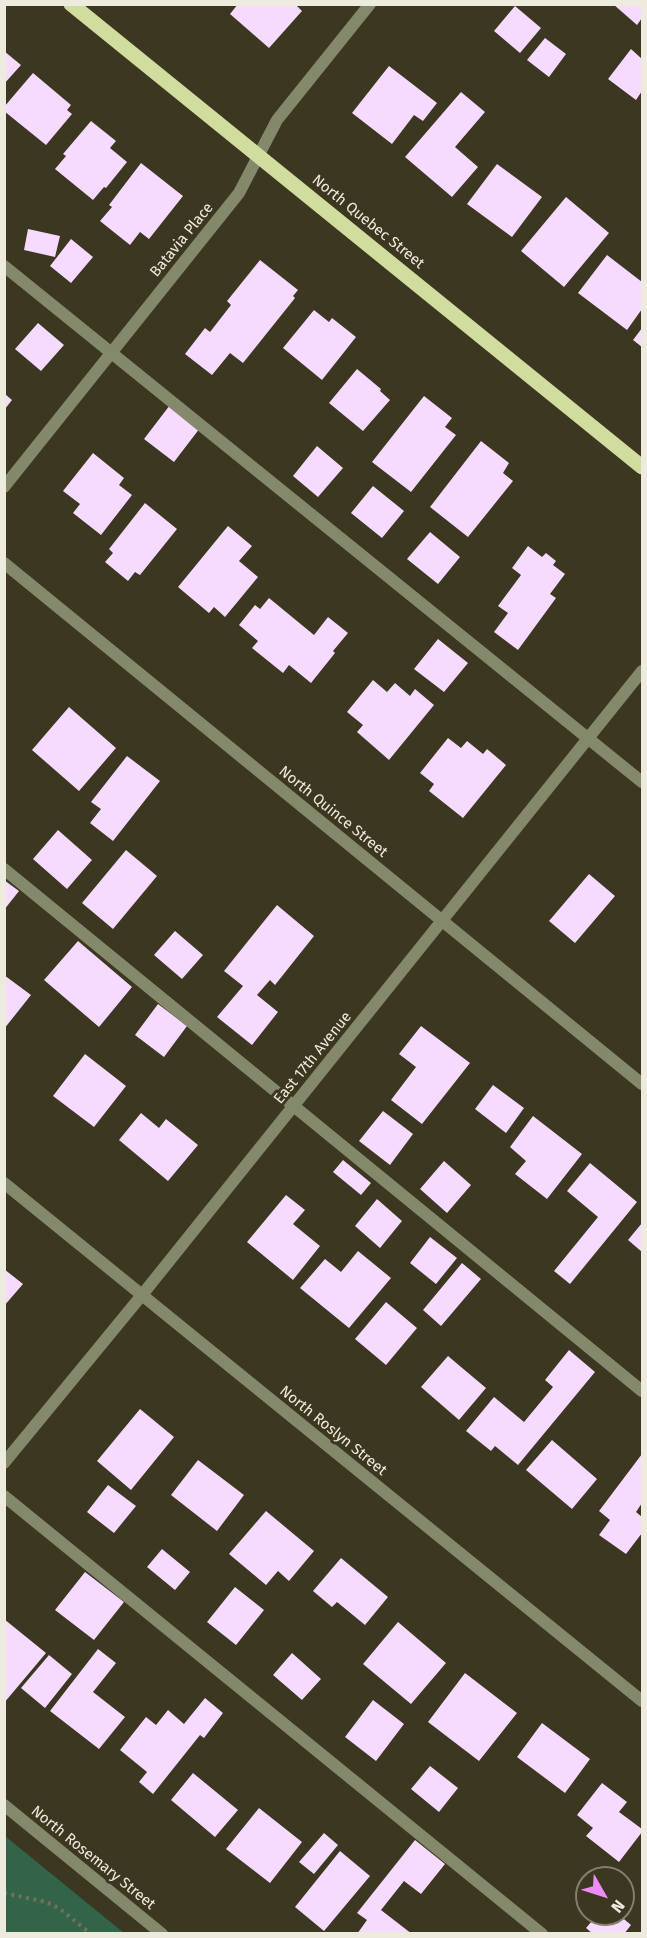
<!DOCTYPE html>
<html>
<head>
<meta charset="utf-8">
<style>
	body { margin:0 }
	#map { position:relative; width:647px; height:1938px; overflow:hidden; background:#3b3720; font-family:"Fira Sans",sans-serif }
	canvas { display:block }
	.frame { position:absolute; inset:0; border:6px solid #edebde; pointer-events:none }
	.north { position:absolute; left:575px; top:1866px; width:60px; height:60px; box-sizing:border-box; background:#3b3720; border:2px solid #827f6c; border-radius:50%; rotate:129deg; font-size:16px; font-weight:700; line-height:24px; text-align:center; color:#edebde }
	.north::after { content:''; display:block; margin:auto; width:21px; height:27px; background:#ed8cf9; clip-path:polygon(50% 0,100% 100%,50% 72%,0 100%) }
</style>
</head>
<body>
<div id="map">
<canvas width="647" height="1938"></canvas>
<div class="frame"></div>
<div class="north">N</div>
</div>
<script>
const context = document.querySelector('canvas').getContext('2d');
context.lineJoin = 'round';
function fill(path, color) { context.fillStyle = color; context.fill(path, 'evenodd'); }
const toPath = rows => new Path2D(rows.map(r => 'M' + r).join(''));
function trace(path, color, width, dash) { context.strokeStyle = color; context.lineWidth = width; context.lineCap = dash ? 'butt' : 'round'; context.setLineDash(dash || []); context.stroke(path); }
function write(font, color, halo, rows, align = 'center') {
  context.font = font + ' "Fira Sans",sans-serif'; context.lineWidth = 6; context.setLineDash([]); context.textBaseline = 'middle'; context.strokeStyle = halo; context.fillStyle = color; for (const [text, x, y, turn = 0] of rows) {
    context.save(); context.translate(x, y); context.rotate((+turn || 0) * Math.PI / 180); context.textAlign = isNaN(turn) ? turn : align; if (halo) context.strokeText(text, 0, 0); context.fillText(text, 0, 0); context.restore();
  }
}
const green = toPath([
	[4,1836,5,1836,124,1933,5,1933]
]);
const building = toPath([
	[238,4,295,4,302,11,269,48,230,14],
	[613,4,642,4,642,18,637,25],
	[515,6,541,28,520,53,494,31],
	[545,38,566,54,549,77,527,60],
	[631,49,642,59,642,91,636,100,608,79],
	[4,51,21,65,4,84],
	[389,66,437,103,423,121,414,115,392,144,352,113],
	[33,73,71,105,67,110,72,114,46,145,4,111,4,107],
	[461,92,485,112,455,147,478,167,452,197,405,157],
	[91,121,116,141,110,148,127,162,106,188,104,187,93,200,55,169,66,156,63,154],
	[141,163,183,196,149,239,140,232,130,245,100,221,112,207,109,205],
	[497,164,542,197,512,237,467,204],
	[566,197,609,233,564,287,521,251],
	[28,229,60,236,55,257,24,250],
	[71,239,93,257,71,283,50,266],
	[607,255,642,282,642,309,627,330,578,293],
	[260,260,298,290,293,296,295,298,243,363,230,353,212,375,185,354,205,328,210,332,231,305,227,301],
	[314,310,329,322,332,318,356,337,322,380,283,348],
	[38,323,64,345,41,371,15,349],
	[642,328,642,347,633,340],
	[357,369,381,389,380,391,390,400,363,431,329,403],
	[5,394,12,400,5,409],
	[424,396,452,418,445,427,456,435,411,492,372,462],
	[170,405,200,428,174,462,144,439],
	[481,441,509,463,503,473,513,481,468,537,430,507],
	[317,446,343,468,318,497,293,476],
	[93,453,124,478,119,485,132,495,101,535,73,513,80,504,63,491],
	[373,486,404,511,382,538,351,513],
	[145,503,177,529,140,575,135,572,128,581,105,562,113,553,109,549],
	[228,526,252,546,239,561,258,577,225,617,214,607,209,613,178,587],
	[430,532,460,557,438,584,407,559],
	[528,546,542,557,546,553,556,561,553,565,565,574,550,594,556,598,518,650,494,632,508,613,498,606,521,575,512,568],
	[269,598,314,635,328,617,348,633,333,651,335,653,311,683,289,665,283,673,252,648,258,641,239,625,255,605,260,609],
	[438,639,468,663,444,692,414,669],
	[373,680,387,692,395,683,410,696,415,689,434,705,389,760,357,732,363,725,347,712],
	[69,707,116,748,79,791,32,750],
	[448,738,461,748,467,741,483,754,487,749,506,765,463,818,429,791,434,784,420,773],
	[127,756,160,781,113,841,90,823,101,809,91,802],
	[58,830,92,860,67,889,33,859],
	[126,850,157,876,113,929,82,903],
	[589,874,615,896,575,943,549,921],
	[4,880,19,891,4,910],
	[277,905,314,936,275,985,270,980,257,995,278,1012,252,1045,217,1017,243,986,224,971],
	[175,931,203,955,182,979,154,955],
	[78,941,132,987,99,1027,44,980],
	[4,975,31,995,4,1029],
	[158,1004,187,1026,164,1057,135,1035],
	[421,1026,470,1063,422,1124,391,1100,416,1067,399,1054],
	[85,1054,126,1086,94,1127,53,1096],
	[493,1085,524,1108,506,1133,475,1109],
	[383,1111,413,1134,390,1165,359,1141],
	[141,1113,159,1128,166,1119,198,1145,168,1181,119,1140],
	[533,1116,582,1154,547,1199,515,1174,526,1161,510,1147],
	[343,1160,371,1183,361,1195,333,1172],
	[444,1161,471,1185,447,1213,420,1189],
	[590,1163,637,1202,570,1284,554,1271,598,1217,567,1191],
	[286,1195,305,1210,293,1224,320,1246,293,1280,247,1242],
	[377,1199,402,1221,380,1248,355,1226],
	[642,1223,642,1252,628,1240],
	[430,1237,457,1258,436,1284,410,1263],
	[358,1251,391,1278,349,1328,300,1288,325,1259,341,1272],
	[462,1263,481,1279,441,1326,423,1310],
	[4,1269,23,1284,4,1306],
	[386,1302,417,1328,386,1365,355,1339],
	[569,1350,595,1372,518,1465,495,1446,491,1451,466,1431,494,1397,524,1422,553,1387,545,1380],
	[448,1356,486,1388,459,1420,421,1387],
	[140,1409,174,1437,131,1490,97,1461],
	[552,1440,597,1479,572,1509,526,1470],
	[642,1454,642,1503,636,1512,642,1517,642,1533,626,1554,599,1535,610,1520,599,1511],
	[198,1460,244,1495,217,1531,171,1495],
	[108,1485,136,1506,114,1533,87,1512],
	[266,1511,314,1551,289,1581,278,1571,266,1585,229,1554],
	[162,1549,190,1572,175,1590,147,1567],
	[341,1558,388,1597,365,1625,337,1602,332,1607,313,1591],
	[85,1572,124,1602,94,1640,55,1610],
	[235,1587,264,1610,236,1645,207,1622],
	[4,1619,46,1653,4,1703],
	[398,1622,446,1663,411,1704,363,1664],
	[98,1649,116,1663,93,1692,125,1717,99,1749,50,1711],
	[292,1653,321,1679,302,1700,273,1675],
	[49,1655,72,1674,45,1708,21,1688],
	[465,1673,517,1713,479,1761,428,1722],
	[205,1698,223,1713,204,1738,200,1735,153,1794,139,1782,147,1772,120,1750,146,1717,156,1725,168,1710,184,1724],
	[373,1700,404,1724,376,1761,345,1737],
	[542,1723,590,1759,565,1793,517,1757],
	[430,1766,458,1788,439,1812,411,1789],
	[193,1773,238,1810,215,1837,171,1800],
	[602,1783,627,1802,619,1812,642,1829,642,1832,619,1862,586,1836,593,1828,577,1815],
	[259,1808,302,1842,270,1883,226,1849],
	[324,1833,338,1845,314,1874,299,1862],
	[415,1840,445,1864,421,1894,404,1881,381,1910,412,1934,357,1934,367,1920,357,1913],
	[340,1851,370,1876,324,1931,295,1907],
	[598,1914,618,1914,631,1925,624,1934,593,1934,586,1928]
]);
const path = toPath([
	[4,1893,46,1902,59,1908,91,1934]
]);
const service = toPath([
	[4,266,642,782],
	[4,869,642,1391],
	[4,1496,542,1934]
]);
const minor = toPath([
	[4,487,239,193,277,120,370,4],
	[4,563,642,1084],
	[4,1183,642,1701],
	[4,1805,162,1934]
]);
const tertiary = toPath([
	[4,1463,142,1295,642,671]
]);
const primary = toPath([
	[71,4,642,467]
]);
const streetNames = [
	["North Quebec Street",368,222,39],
	["Batavia Place",182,240,-51],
	["North Quince Street",333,812,39],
	["East 17th Avenue",313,1058,-51],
	["North Roslyn Street",333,1431,39],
	["North Rosemary Street",93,1858,39]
];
fill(green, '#316448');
fill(building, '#f6daff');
trace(path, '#736f5b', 4, [3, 4.5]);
trace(service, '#84896c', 12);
trace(minor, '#84896c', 12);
trace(tertiary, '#84896c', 12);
trace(primary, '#d1dc9f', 15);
write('15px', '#edebde', '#3b3720', streetNames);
</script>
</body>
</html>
